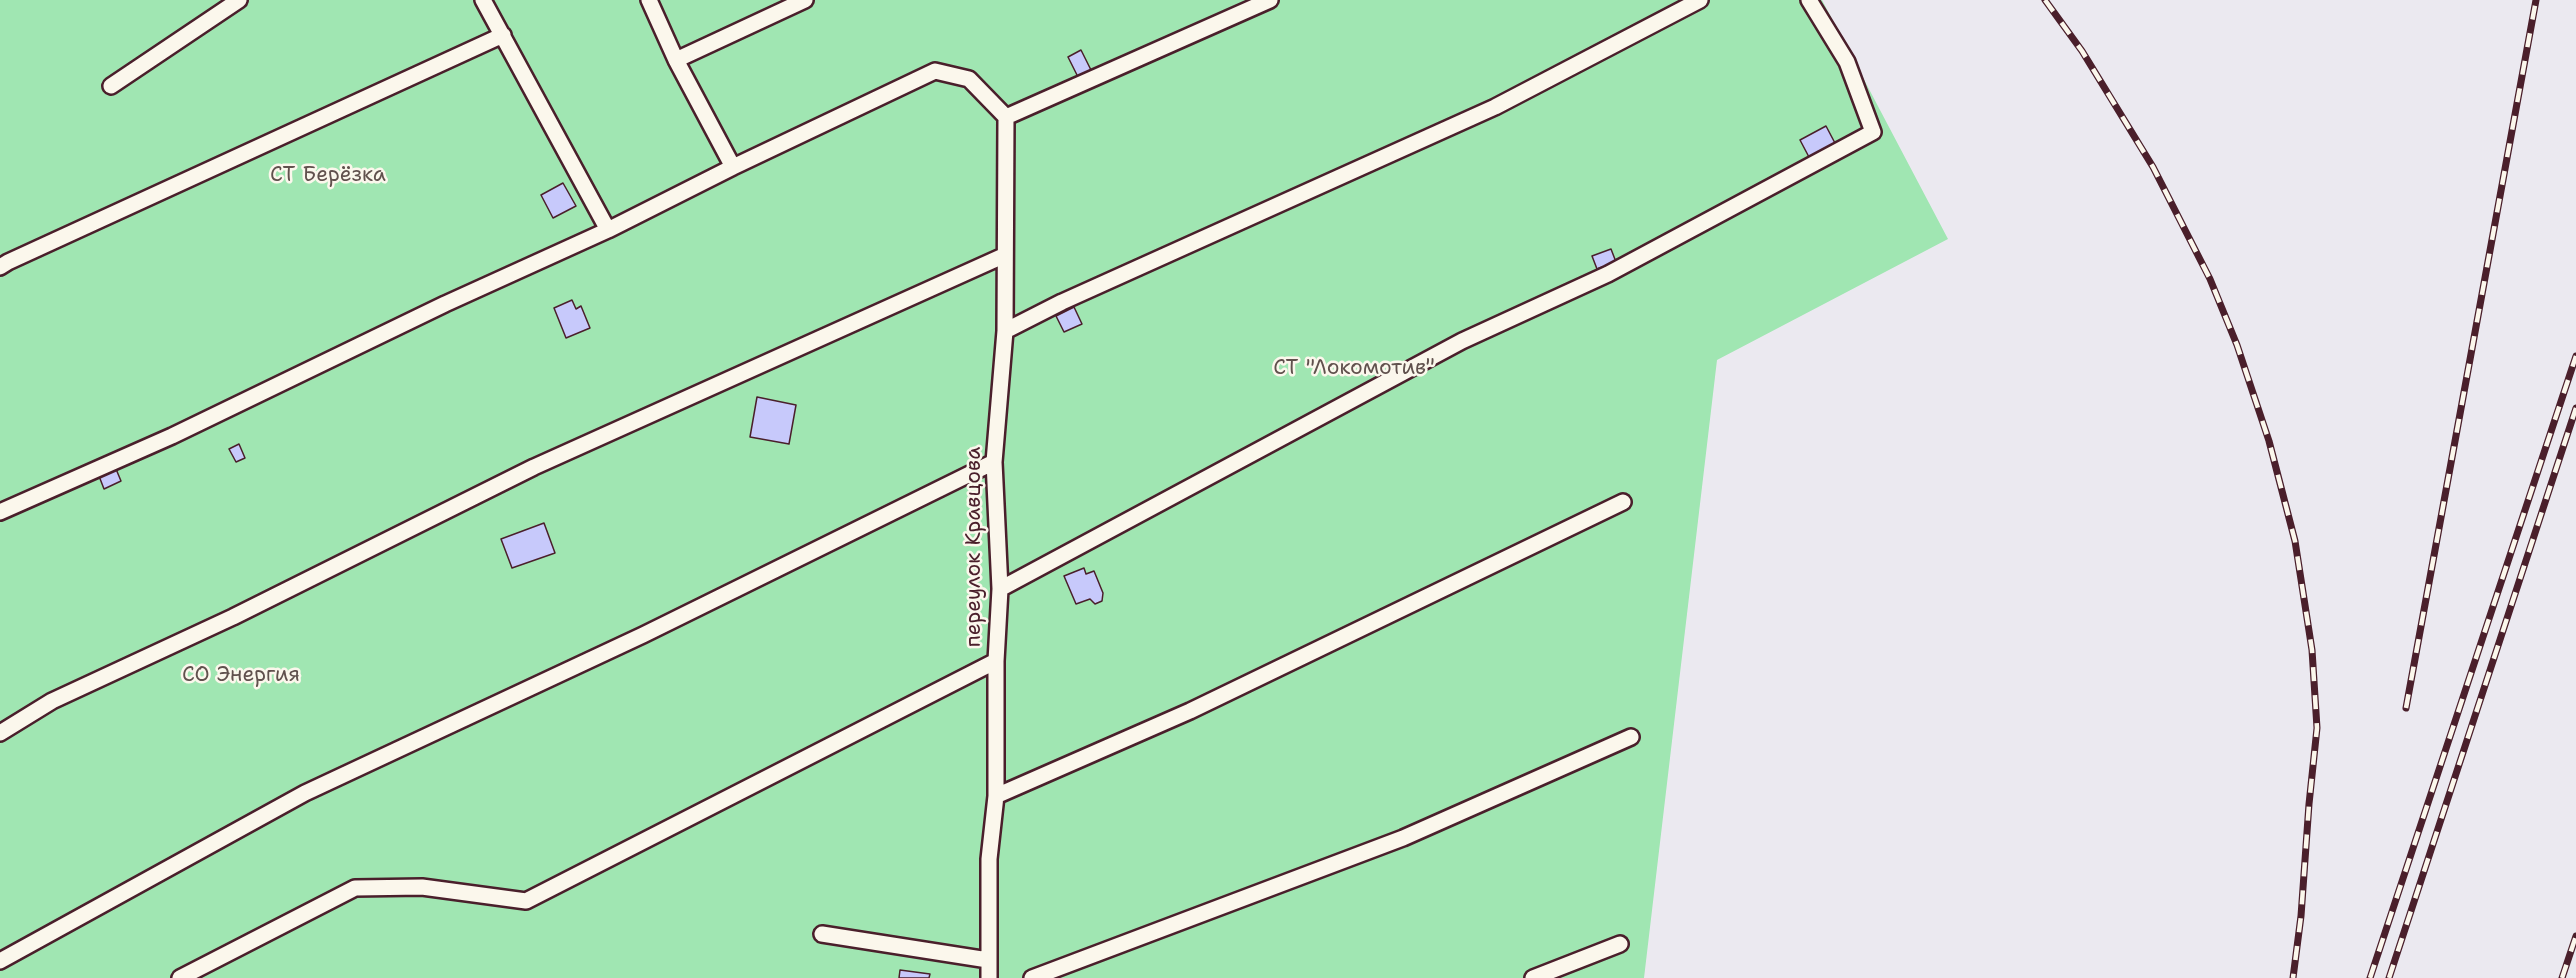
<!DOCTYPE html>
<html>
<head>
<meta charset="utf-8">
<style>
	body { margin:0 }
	canvas { display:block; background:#ebe9f0 }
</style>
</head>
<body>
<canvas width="2576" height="978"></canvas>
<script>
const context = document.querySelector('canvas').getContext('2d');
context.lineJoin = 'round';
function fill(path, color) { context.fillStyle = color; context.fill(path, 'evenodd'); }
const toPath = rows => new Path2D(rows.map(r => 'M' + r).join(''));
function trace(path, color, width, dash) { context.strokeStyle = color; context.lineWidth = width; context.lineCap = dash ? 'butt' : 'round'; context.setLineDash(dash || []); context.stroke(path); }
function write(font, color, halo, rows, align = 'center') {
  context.font = font + ' "Shantell Sans",sans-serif'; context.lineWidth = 5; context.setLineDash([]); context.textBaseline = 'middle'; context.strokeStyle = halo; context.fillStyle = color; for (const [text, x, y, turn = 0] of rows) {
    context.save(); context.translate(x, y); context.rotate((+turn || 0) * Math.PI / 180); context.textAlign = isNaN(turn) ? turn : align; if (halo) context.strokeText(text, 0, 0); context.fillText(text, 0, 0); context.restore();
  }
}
const green = toPath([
	[0,0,1822,0,1948,239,1717,360,1644,978,0,978]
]);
const building = toPath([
	[1081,50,1091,70,1078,77,1068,57,1081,50],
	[1826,126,1836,145,1810,159,1800,140,1826,126],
	[563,183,576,206,553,218,541,195,563,183],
	[1611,249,1616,262,1597,269,1592,256,1611,249],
	[572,300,576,309,581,306,590,328,566,338,554,308,572,300],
	[1074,307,1082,324,1064,332,1056,316,1074,307],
	[757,397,796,405,789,444,750,437,757,397],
	[239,444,245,458,236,462,229,449,239,444],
	[116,469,121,481,104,489,99,476,116,469],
	[544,523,555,553,512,568,501,539,544,523],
	[1084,568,1086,574,1094,571,1103,593,1102,601,1095,604,1090,599,1076,604,1064,576,1084,568],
	[900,970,930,974,929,978,899,978,900,970]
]);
const minor = toPath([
	[483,0,608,230],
	[649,0,676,60,733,167],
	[676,60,805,0],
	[111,86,239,0],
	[1006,117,1270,0],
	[0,267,8,262,503,35],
	[1005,331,1062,302,1495,107,1700,0],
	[0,512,172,436,445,304,608,230,733,167,935,71,969,79,1006,117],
	[1000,589,1462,341,1608,274,1873,132,1847,62,1809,0],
	[0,733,52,701,233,617,534,467,1003,256],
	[996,796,1190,711,1623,502],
	[822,934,988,960],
	[0,961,305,793,643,635,994,462],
	[180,978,355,888,422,887,526,901,996,661],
	[989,978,989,859,996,796,996,661,1000,589,994,462,1005,331,1006,117],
	[1032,978,1403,838,1631,737],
	[1533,978,1620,944]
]);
const rail = toPath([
	[2045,0,2082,51,2153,167,2210,279,2237,345,2269,441,2295,541,2312,650,2317,728,2309,804,2301,916,2293,978],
	[2406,708,2536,0],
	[2370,978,2576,356],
	[2389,978,2576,408],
	[2562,978,2576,936]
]);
const parkNames = [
	["СТ Берёзка",328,176],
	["СТ \"Локомотив\"",1354,369],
	["СО Энергия",241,676]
];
const streetNames = [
	["переулок Кравцова",975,547,-90]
];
fill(green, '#a0e6b2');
fill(building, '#c7c9fb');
trace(building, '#4a1f2b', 1.5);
trace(minor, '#4a1f2b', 20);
trace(minor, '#fbf7ec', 15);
trace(rail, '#4a1f2b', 7);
trace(rail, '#fbf7ec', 4.5, [14]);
write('21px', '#60514d', '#fbf7ec', parkNames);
write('21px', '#4a1f2b', '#fbf7ec', streetNames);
</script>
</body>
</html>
